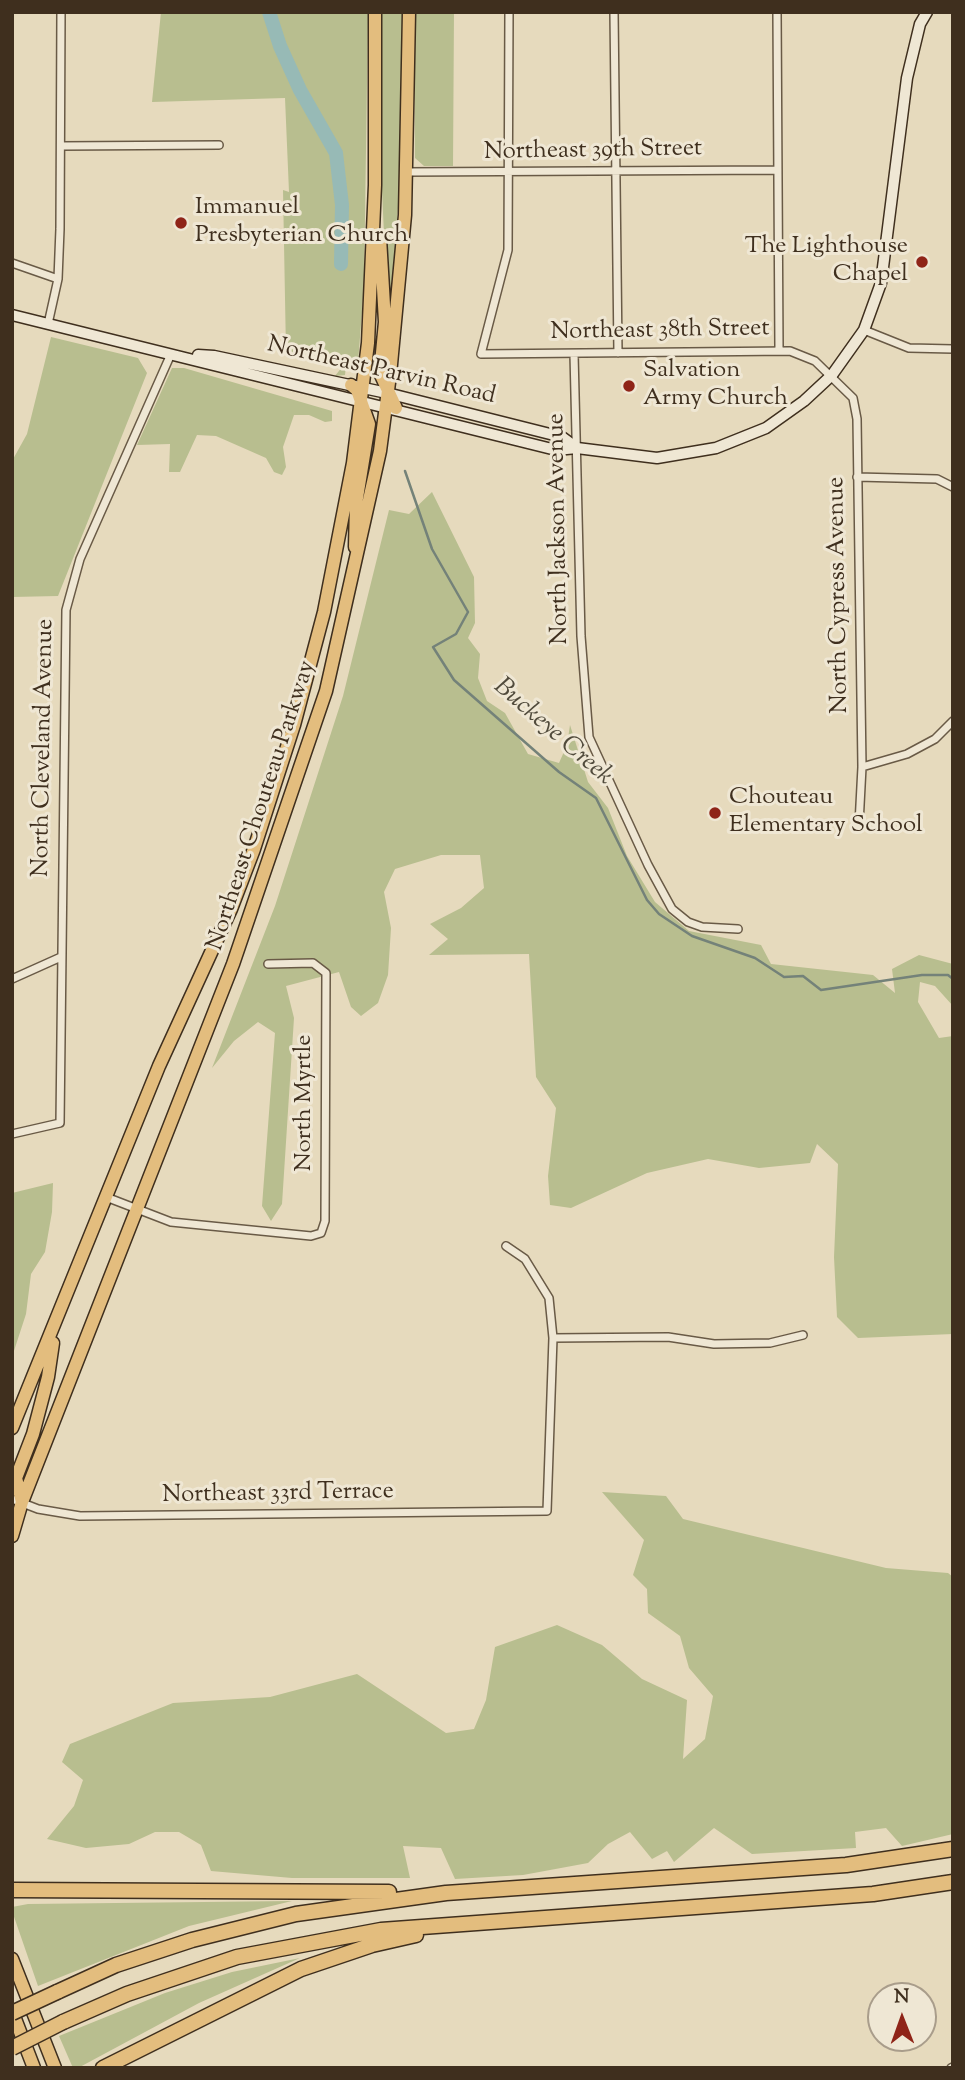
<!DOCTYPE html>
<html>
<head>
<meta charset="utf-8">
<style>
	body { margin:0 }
	#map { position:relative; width:965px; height:2080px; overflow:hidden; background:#e6dabd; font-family:"Sorts Mill Goudy",serif }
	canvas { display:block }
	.frame { position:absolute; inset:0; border:14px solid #3f2f1e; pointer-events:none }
	.north { position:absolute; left:867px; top:1982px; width:70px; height:70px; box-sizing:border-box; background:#efe7d4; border:2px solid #a99d8b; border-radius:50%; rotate:359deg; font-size:19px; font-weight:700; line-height:28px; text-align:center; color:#3f2f1e }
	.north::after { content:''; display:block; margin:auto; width:24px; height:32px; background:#8f2418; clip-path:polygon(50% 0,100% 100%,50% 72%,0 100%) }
</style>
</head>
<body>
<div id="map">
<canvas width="965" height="2080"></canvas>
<div class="frame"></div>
<div class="north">N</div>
</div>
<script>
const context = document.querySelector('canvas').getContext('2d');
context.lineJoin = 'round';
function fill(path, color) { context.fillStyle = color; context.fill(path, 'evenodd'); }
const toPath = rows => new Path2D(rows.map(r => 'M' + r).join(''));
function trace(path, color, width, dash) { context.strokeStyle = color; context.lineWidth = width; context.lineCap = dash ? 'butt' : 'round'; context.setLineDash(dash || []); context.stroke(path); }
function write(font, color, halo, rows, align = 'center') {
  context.font = font + ' "Sorts Mill Goudy",serif'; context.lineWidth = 6; context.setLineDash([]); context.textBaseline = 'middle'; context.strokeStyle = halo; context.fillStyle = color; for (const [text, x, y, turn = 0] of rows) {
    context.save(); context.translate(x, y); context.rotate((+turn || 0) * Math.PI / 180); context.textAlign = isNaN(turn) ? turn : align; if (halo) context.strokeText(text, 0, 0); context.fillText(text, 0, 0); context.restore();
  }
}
const green = toPath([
	[161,12,368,12,364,287,358,362,355,368,346,366,345,375,335,376,342,367,338,356,286,352,283,190,289,192,285,98,152,102],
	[380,12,402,12,402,150,391,309,388,322,381,169],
	[414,12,454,12,453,166,424,166,415,158],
	[51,337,138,358,147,373,58,596,12,597,12,461,27,434],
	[172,368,184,368,332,411,332,421,325,422,309,415,294,415,283,447,286,467,282,475,274,472,266,458,216,436,197,435,180,472,169,472,170,444,137,445],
	[432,492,474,577,475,623,468,638,480,654,478,678,487,701,505,713,528,754,559,763,567,745,570,725,588,782,608,808,627,856,655,902,689,931,761,945,771,964,873,975,895,993,892,969,919,955,953,964,953,1006,935,986,920,982,918,1002,939,1038,953,1036,953,1334,858,1338,837,1317,834,1257,838,1164,817,1144,810,1163,759,1168,708,1159,647,1173,571,1208,550,1205,548,1176,556,1108,536,1077,529,954,429,955,448,939,430,924,461,908,484,888,480,855,441,855,395,869,384,892,391,928,388,975,378,1003,361,1016,351,1007,339,972,286,986,294,1018,282,1204,271,1221,262,1206,275,1033,258,1022,234,1041,212,1068,275,906,343,696,389,510,409,514],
	[53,1183,52,1212,45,1252,31,1274,26,1314,12,1357,12,1193],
	[602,1492,666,1496,683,1519,886,1568,948,1573,953,1577,953,1834,902,1846,886,1828,855,1832,856,1848,752,1854,714,1828,674,1862,667,1851,652,1859,630,1832,608,1844,588,1863,523,1875,455,1879,441,1848,403,1846,410,1878,292,1878,211,1871,201,1845,179,1832,155,1832,129,1844,86,1848,47,1839,74,1806,83,1780,62,1762,70,1744,173,1703,270,1697,357,1674,446,1733,474,1729,486,1700,495,1647,557,1625,602,1645,642,1679,687,1700,683,1759,705,1739,713,1696,689,1668,680,1636,648,1613,647,1589,633,1575,644,1540],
	[292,1901,189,1926,38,1986,12,1911,12,1907,28,1904],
	[300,1958,199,2003,78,2068,73,2068,59,2036,165,1993,232,1972]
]);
const stream = toPath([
	[405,471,432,549,468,612,456,634,433,647,454,680,559,772,596,798,647,900,659,914,692,936,755,958,784,977,803,976,821,990,922,975,948,975,953,979]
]);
const river = toPath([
	[269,12,280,46,300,90,336,153,342,205,341,264]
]);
const street = toPath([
	[509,12,508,250,481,354,790,351,815,361,853,398,857,419,862,767,859,824],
	[614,12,618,353],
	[777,12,779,349],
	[61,146,219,145],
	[407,172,778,170],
	[12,263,58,279],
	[48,324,58,279,60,229,61,12],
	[864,330,909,348,953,349],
	[574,354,581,636,589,737,648,865,672,909,688,922,702,927,738,929],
	[857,477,937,479,953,487],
	[862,767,907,754,935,739,953,721],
	[12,979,61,957],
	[12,1134,60,1123,66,610,80,559,171,354],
	[106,1197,171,1222,311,1236,321,1233,325,1221,326,973,313,963,268,964],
	[553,1338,668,1337,714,1344,770,1343,803,1335],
	[12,1499,38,1509,80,1516,547,1511,553,1338,549,1298,525,1259,506,1246],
	[951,2068,953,2067]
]);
const secondary = toPath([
	[12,315,556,450,577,448,657,458,716,448,766,428,804,401,832,375,864,330,881,283,907,78,920,24,927,12],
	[198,355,214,356,387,393,562,437,577,448]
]);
const primary = toPath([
	[380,238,385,322,380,373,396,408],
	[351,385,357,390,369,424,356,504,355,547],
	[12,1428,159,1066,231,909,254,849,294,725,324,612,353,463,368,343,375,185,375,12],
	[22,1502,16,1478,33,1434,48,1377,53,1343],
	[12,1536,22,1502,233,964,326,691,380,451,390,375,405,215,409,12],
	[12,1959,55,2068],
	[12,2011,34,2068]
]);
const highway = toPath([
	[12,1890,389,1892],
	[57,1992,116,1965,192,1940,296,1914,446,1893,846,1865,953,1849],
	[63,2022,127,1994,237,1957,381,1930,873,1894,953,1882],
	[103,2068,301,1969,372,1945,416,1935]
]);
const highwayBridge = toPath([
	[12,2013,57,1992],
	[12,2048,63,2022]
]);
const markers = [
	[181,223,7,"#8f2418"],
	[922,262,7,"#8f2418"],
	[629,386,7,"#8f2418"],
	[715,813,7,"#8f2418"]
];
const streetNames = [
	["Northeast 39th Street",593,152,-1],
	["Northeast 38th Street",660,332,-1],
	["Northeast Parvin Road",381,372,13],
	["North Jackson Avenue",560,529,-91],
	["North Cypress Avenue",840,595,-91],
	["North Cleveland Avenue",45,748,-89],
	["Northeast Chouteau Parkway",263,806,-72],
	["North Myrtle",306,1103,-90],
	["Northeast 33rd Terrace",278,1495,-1]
];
const poiNames = [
	["Immanuel",195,209],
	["Presbyterian Church",195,237],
	["The Lighthouse",908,248,"right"],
	["Chapel",908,276,"right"],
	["Salvation",643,372],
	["Army Church",643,400],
	["Chouteau",729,799],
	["Elementary School",729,827]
];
const waterNames = [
	["Buckeye Creek",552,733,41]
];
fill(green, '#b8be8f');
trace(stream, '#748279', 2.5);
trace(river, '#97bab6', 14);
trace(street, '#695a46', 10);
trace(secondary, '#3f2f1e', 13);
trace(primary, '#3f2f1e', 15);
trace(highway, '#3f2f1e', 17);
trace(street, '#efe7d4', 7);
trace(secondary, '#efe7d4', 10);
trace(primary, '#e3bd7e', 12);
trace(highway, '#e3bd7e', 14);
trace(highwayBridge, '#3f2f1e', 17, []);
trace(highwayBridge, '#e3bd7e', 14);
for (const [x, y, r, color] of markers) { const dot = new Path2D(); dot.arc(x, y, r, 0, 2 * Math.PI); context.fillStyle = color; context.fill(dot); trace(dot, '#efe7d4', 2.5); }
write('24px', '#3f2f1e', '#efe7d4', streetNames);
write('24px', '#3f2f1e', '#efe7d4', poiNames, 'left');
write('italic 26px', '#514b3c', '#efe7d4', waterNames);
</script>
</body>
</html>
